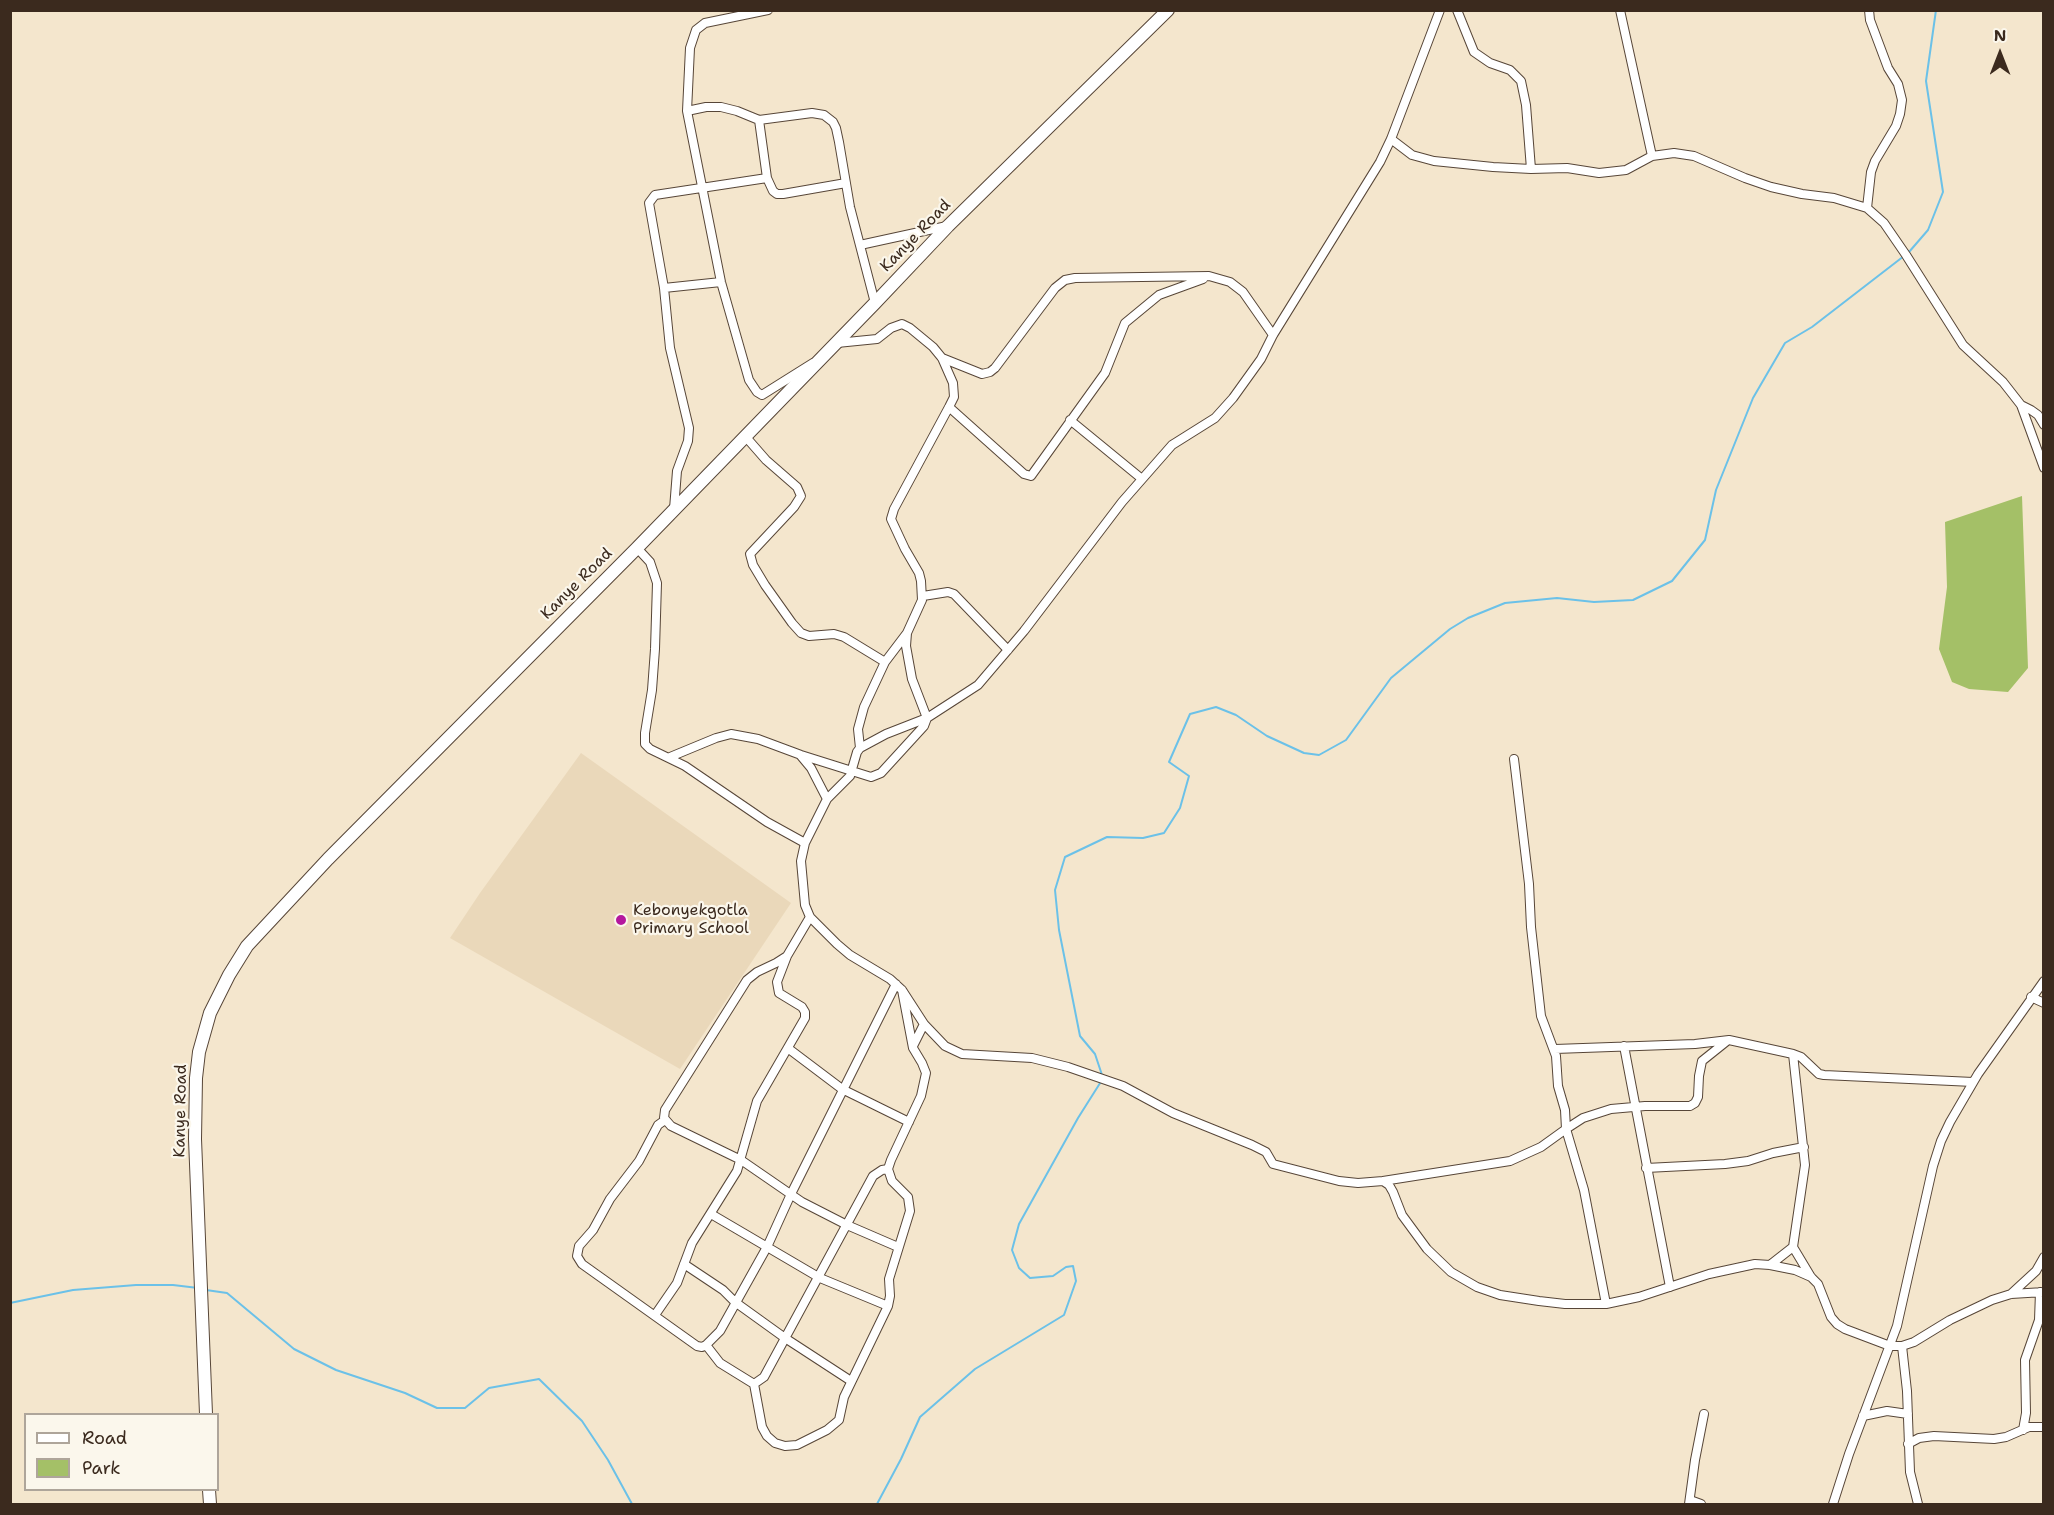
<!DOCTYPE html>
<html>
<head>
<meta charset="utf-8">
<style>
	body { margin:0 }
	#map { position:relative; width:2054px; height:1515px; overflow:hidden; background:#f4e6cd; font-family:"Shantell Sans",sans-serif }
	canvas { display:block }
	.frame { position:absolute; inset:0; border:12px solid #3b2a1e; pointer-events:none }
	.legend { position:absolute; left:24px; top:1413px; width:195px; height:78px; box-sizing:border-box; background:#fbf7ec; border:2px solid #aea59a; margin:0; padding:8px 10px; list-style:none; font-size:18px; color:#3b2a1e }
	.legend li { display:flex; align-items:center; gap:12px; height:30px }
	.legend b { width:30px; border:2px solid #aea59a }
	.north { position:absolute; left:1970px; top:24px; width:60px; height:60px; -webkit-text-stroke:4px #fbf7ec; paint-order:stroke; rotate:0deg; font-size:16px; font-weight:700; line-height:24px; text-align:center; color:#3b2a1e }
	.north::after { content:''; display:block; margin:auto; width:21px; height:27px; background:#3b2a1e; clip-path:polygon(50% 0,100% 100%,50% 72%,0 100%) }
</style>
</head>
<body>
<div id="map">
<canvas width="2054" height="1515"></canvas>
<div class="frame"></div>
<ul class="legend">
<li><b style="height:8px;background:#fff"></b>Road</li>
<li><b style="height:16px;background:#a4c067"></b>Park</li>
</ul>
<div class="north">N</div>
</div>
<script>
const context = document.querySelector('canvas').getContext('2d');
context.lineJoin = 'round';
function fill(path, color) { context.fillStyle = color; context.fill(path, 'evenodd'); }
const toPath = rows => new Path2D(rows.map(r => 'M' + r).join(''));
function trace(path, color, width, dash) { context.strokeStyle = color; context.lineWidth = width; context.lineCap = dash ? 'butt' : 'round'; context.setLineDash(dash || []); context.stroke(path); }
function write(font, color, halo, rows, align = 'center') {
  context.font = font + ' "Shantell Sans",sans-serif'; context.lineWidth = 4.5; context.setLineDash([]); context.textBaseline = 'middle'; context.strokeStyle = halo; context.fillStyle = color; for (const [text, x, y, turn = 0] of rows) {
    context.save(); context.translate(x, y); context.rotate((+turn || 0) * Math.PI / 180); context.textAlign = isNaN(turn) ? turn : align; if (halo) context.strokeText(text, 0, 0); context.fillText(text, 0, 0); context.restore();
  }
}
const built = toPath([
	[581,753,791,903,680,1069,450,938,480,893]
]);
const green = toPath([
	[2022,496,2028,668,2008,692,1969,689,1952,682,1939,649,1947,587,1945,522]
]);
const stream = toPath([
	[1909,252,1928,230,1943,192,1926,81,1936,10],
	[1102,1075,1095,1054,1080,1036,1059,930,1055,890,1065,857,1107,837,1143,838,1164,833,1180,808,1189,776,1169,762,1190,714,1216,707,1236,715,1267,736,1304,753,1319,755,1346,740,1391,678,1450,629,1468,618,1505,603,1557,598,1594,602,1633,600,1672,581,1705,540,1716,490,1753,398,1785,343,1812,327,1904,256],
	[206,1290,227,1293,294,1349,336,1370,405,1393,437,1408,465,1408,489,1388,539,1379,582,1421,608,1460,632,1504],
	[10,1303,73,1290,136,1285,173,1285,198,1288],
	[877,1504,901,1459,920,1417,975,1369,1064,1315,1076,1281,1073,1266,1066,1267,1053,1276,1030,1278,1019,1268,1012,1250,1019,1224,1078,1118,1102,1080]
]);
const street = toPath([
	[768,10,705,23,696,30,690,48,687,111,721,282,749,380,757,392,762,395,813,363],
	[1440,10,1391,139,1380,162,1273,335,1261,359,1233,398,1215,418,1172,445,1122,502,1024,631,978,685,927,718,886,734,860,748,857,752,850,776,827,799,805,843,801,861,805,905,810,917,837,944,850,955,890,979,902,990,924,1024,945,1046,962,1054,1032,1058,1068,1067,1123,1086,1173,1113,1252,1145,1266,1152,1273,1164,1339,1181,1358,1183,1383,1181,1389,1185,1393,1192,1402,1215,1427,1249,1451,1272,1477,1287,1500,1295,1539,1301,1565,1304,1606,1304,1639,1297,1709,1274,1755,1264,1770,1265,1795,1270,1811,1277],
	[1457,10,1474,52,1490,63,1510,70,1521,81,1526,105,1531,169],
	[1620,10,1652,156],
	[687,111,706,107,721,107,737,111,759,120,812,113,824,115,833,122,836,128,839,142,850,207,875,303],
	[759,120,767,178,773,191,777,194,783,194,846,183],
	[1391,139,1412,155,1434,161,1493,167,1531,169,1567,168,1599,173,1626,170,1652,156,1674,153,1694,156,1745,178,1771,187,1802,194,1834,198,1867,208,1884,223,1906,255,1963,345,2003,382,2021,405,2044,468],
	[1867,208,1871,172,1875,161,1896,126,1900,114,1902,100,1898,84,1888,68,1870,20,1869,10],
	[860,245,947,226],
	[664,288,721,282],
	[942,358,982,374,990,372,995,368,1055,288,1065,280,1075,278,1209,276,1230,282,1243,292,1273,335],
	[2021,405,2031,410,2038,415,2044,425],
	[949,407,1024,474,1031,476,1105,373,1125,323,1159,295,1203,279],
	[1070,420,1142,479],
	[745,436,766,460,797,487,801,496,794,507,750,554,753,565,765,585,792,623,801,633,809,636,834,634,844,637,885,662],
	[674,509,677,471,688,441,689,428,670,348,664,288,649,203,655,195,767,178],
	[637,548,650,562,657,583,655,649,652,690,645,733,645,744,650,749,685,766,767,822,805,843],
	[923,596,948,592,954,594,1008,650],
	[860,748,858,729,864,707,885,662,907,633],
	[801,756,811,768,827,799],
	[670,757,716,738,731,734,758,739,801,755,871,777,881,773,924,726,927,718,912,679,906,646,907,633,922,600,921,581,919,573,905,549,891,519,894,509,949,407,954,397,953,383,942,358,933,347,910,328,902,324,891,328,877,339,837,343],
	[787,956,776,963,757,972,747,980,665,1110,664,1118,671,1126,741,1160,802,1202,847,1225,898,1247],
	[2031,997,2044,1003],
	[913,1046,924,1024],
	[1624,1046,1670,1287],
	[789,1049,842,1089,909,1122],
	[1555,1049,1695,1044,1729,1040,1793,1054,1805,1165,1793,1247,1811,1277,1818,1284,1831,1317,1837,1324,1845,1329,1890,1346,1902,1346,1914,1342,1950,1320,1992,1300,2011,1294,2044,1292],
	[1793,1054,1801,1057,1819,1074,1824,1075,1973,1082],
	[665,1120,658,1125,639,1161,610,1199,593,1230,579,1246,577,1256,582,1264,697,1346,702,1347,706,1345,720,1331,767,1247,791,1194,896,984],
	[1646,1168,1725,1164,1748,1161,1773,1153,1804,1147],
	[1383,1181,1510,1161,1541,1147,1566,1129,1565,1110,1558,1086,1556,1056,1541,1016,1531,927,1529,884,1514,759],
	[711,1214,820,1278,888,1306],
	[684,1264,723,1290,735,1302,785,1338,851,1381],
	[1770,1265,1793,1247],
	[2011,1294,2036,1271,2044,1257],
	[1606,1304,1584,1190,1566,1129,1583,1118,1611,1109,1645,1106,1690,1106,1695,1103,1698,1097,1699,1076,1702,1061,1727,1041],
	[655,1315,677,1283,692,1243,737,1171,757,1101,805,1018,805,1012,802,1007,779,993,777,982,787,956,810,917],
	[706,1345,720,1363,754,1384,762,1427,767,1436,775,1443,785,1446,797,1445,827,1430,839,1420,844,1397,888,1306,890,1296,889,1279,910,1211,908,1197,892,1181,888,1169,891,1160,921,1096,926,1073,922,1063,913,1048,902,990],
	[1902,1346,1907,1391,1910,1472,1918,1504],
	[754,1384,764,1377,873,1176,882,1170,888,1169],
	[1863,1416,1887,1411,1908,1414],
	[2023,1430,2026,1413,2025,1360,2039,1320,2040,1292],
	[1908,1444,1919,1438,1934,1436,1994,1439,2006,1437,2029,1427,2044,1427],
	[1690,1500,1701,1504],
	[1689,1504,1695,1460,1704,1414],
	[1833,1504,1849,1454,1897,1326,1933,1166,1941,1141,1950,1122,1978,1074,2044,981]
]);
const secondary = toPath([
	[206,1414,195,1139,196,1078,199,1052,210,1013,229,975,247,946,328,859,637,548,875,303,948,226,1168,10],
	[209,1490,210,1504]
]);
const markers = [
	[621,920,6,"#b5179e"]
];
const streetNames = [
	["Kanye Road",916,236,-46],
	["Kanye Road",577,584,-45],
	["Kanye Road",181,1111,-89]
];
const poiNames = [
	["Kebonyekgotla",633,911],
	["Primary School",633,929]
];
fill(built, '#ead8ba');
fill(green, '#a4c067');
trace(stream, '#6bc1e8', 2);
trace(street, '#574638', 10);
trace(secondary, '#574638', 14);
trace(street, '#fff', 8);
trace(secondary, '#fff', 12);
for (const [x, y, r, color] of markers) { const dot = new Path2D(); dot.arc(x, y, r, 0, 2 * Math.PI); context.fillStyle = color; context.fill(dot); trace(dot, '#fbf7ec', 2); }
write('16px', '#3b2a1e', '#fbf7ec', streetNames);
write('16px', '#3b2a1e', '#fbf7ec', poiNames, 'left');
</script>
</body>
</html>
